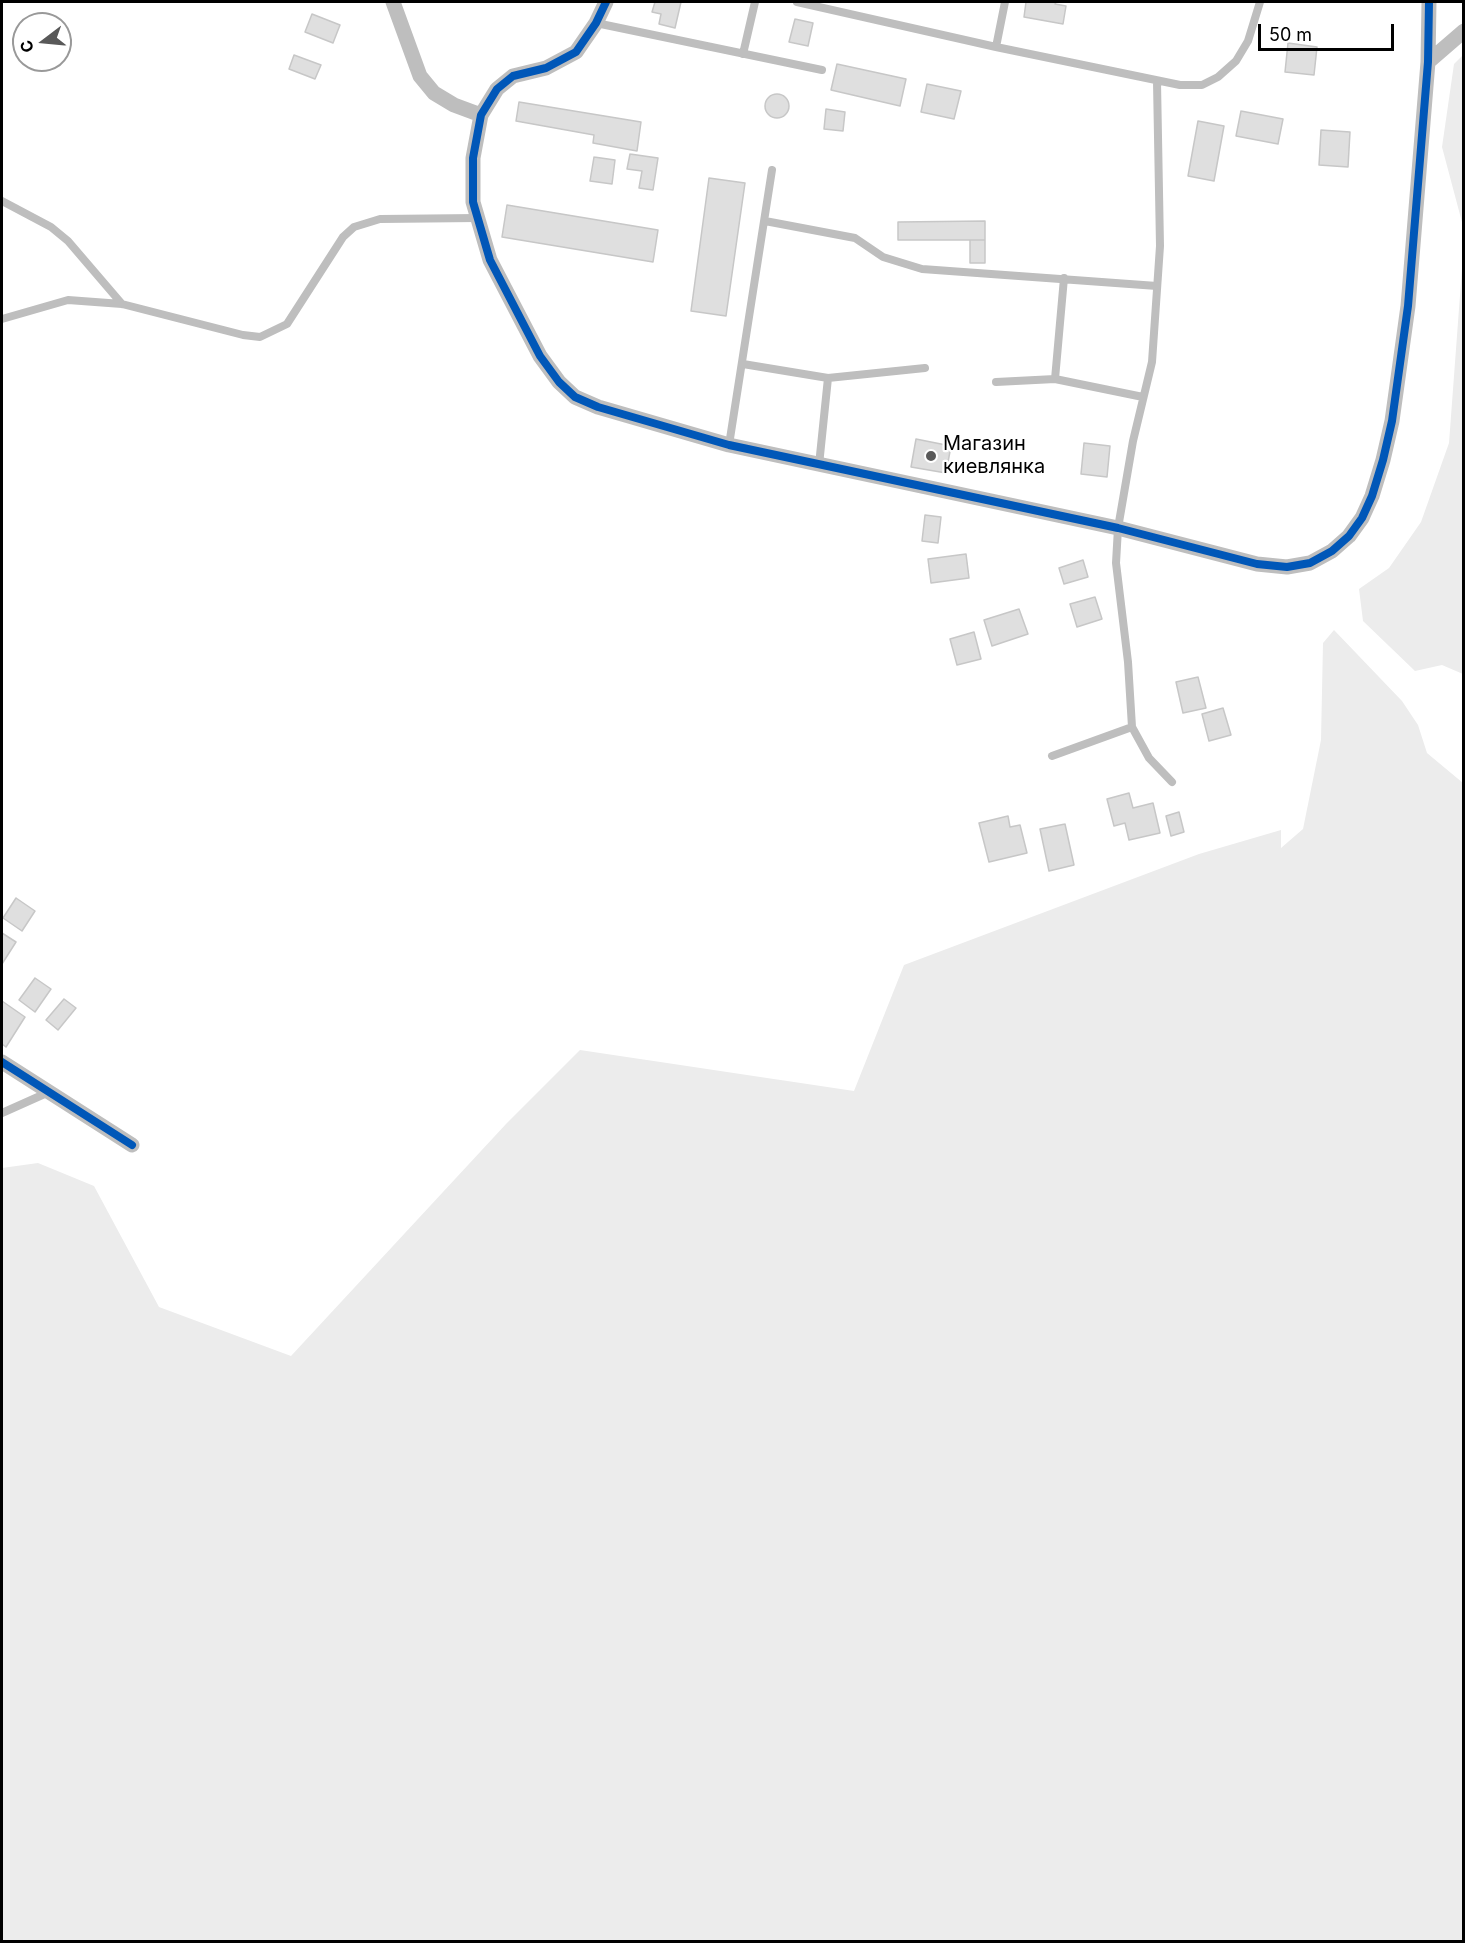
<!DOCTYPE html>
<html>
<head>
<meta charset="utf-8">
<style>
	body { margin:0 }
	#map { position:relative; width:1465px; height:1943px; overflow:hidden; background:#fff; font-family:Inter,sans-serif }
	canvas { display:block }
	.frame { position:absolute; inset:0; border:3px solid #000; pointer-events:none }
	.north { position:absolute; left:12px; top:12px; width:60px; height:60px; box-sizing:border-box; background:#fff; border:2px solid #999; border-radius:50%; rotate:254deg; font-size:16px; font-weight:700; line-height:24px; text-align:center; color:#000 }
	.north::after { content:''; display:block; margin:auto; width:21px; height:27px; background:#595959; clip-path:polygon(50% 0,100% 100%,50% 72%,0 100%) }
	.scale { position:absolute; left:1258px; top:24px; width:136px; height:27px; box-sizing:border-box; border:3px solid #000; border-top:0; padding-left:8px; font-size:18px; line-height:21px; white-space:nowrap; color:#000; -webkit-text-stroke:4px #fff; paint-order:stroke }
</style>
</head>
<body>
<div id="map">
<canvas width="1465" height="1943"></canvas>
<div class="frame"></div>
<div class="north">С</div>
<div class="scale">50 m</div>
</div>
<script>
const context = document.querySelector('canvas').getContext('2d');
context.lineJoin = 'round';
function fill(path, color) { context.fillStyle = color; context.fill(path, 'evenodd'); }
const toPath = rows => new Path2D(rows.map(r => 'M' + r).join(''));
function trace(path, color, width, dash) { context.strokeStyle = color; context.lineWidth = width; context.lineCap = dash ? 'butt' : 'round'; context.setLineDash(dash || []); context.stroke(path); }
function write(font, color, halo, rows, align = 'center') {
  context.font = font + ' Inter,sans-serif'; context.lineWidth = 4.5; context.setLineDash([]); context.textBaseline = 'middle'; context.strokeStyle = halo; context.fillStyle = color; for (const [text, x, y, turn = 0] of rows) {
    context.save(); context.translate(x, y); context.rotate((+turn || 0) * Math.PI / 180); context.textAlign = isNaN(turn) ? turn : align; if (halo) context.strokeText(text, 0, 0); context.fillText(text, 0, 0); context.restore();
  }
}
const green = toPath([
	[1463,55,1463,226,1442,147,1454,64],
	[1463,255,1463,674,1442,665,1415,671,1363,621,1359,589,1389,568,1421,522,1449,443],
	[1334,630,1402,701,1418,725,1427,753,1463,783,1463,1941,2,1941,2,1168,38,1163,94,1186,159,1307,291,1356,506,1124,580,1050,854,1091,904,965,1199,854,1281,830,1281,848,1303,829,1321,740,1323,643]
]);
const building = toPath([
	[655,2,681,2,675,28,659,24,661,14,652,12,655,2],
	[1026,2,1056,2,1055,4,1066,6,1063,24,1024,17,1026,2],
	[312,14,340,25,333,43,305,32,312,14],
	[795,19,813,23,808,46,789,42,795,19],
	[1288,43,1317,47,1314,75,1285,72,1288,43],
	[294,55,321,65,315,79,289,69,294,55],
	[837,64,906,79,900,106,831,90,837,64],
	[927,84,961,91,954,119,921,112,927,84],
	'765 106a12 12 0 1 1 24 0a12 12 0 1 1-24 0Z',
	[519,102,641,122,637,151,593,143,594,135,516,121,519,102],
	[826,109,845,112,843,131,824,129,826,109],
	[1241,111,1283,119,1278,144,1236,136,1241,111],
	[1198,121,1224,126,1214,181,1188,176,1198,121],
	[1321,130,1350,132,1348,167,1319,165,1321,130],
	[630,154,658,158,653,190,639,188,642,171,627,169,630,154],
	[594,157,615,160,612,184,590,181,594,157],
	[709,178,745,183,726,316,691,311,709,178],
	[507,205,658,230,653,262,502,237,507,205],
	[985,221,985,240,898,240,898,222,985,221],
	[970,240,985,240,985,263,970,263,970,240],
	[916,439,951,446,946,473,911,467,916,439],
	[1084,443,1110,446,1107,477,1081,474,1084,443],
	[925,515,941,517,938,543,922,541,925,515],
	[966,554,969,578,931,583,928,559,966,554],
	[1083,560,1088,577,1064,584,1059,568,1083,560],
	[1095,597,1102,619,1077,627,1070,604,1095,597],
	[1019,609,1028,634,992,646,984,620,1019,609],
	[974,632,981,659,957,665,950,639,974,632],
	[1198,677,1206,708,1183,713,1176,682,1198,677],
	[1223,708,1231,735,1209,741,1202,714,1223,708],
	[1129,793,1133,808,1153,803,1160,833,1129,840,1125,823,1114,826,1107,799,1129,793],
	[1179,812,1184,832,1171,836,1166,816,1179,812],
	[1008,816,1010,827,1020,825,1027,853,989,862,979,823,1008,816],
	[1065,824,1074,865,1049,871,1040,829,1065,824],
	[16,898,35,911,22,931,3,918,16,898],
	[2,933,16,942,2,964,2,933],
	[35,978,51,989,35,1012,19,1000,35,978],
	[64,999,76,1008,58,1030,46,1020,64,999],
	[2,1001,25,1017,6,1047,2,1044,2,1001]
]);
const service = toPath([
	[797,2,996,47,1180,85,1202,85,1218,77,1236,61,1248,41,1260,2],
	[596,23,822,70],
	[996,47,1005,2],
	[743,54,755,2],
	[2,201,51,227,68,241,122,304],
	[765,221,855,238,883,257,922,269,1157,286],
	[2,319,68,300,122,304,243,335,260,337,287,324,343,237,354,227,380,219,477,218],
	[743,364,828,378,925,368],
	[1055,379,1064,278],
	[996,382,1055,379,1143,397],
	[729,445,772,170],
	[819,465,828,378],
	[1132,727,1149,758,1172,782],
	[1052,756,1132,727,1128,662,1116,563,1118,528,1133,441,1152,362,1160,246,1157,82],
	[2,1113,49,1092]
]);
const minor = toPath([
	[393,2,420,76,434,93,454,105,481,115],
	[606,2,596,23,576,52,546,68,513,76,497,89,481,115,473,158,473,202,490,260,540,356,559,382,575,397,598,407,729,445,1118,528,1257,564,1287,567,1310,563,1332,551,1349,536,1362,518,1372,496,1383,460,1392,421,1408,306,1428,62,1429,2],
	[1428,62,1464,31],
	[2,1062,132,1145]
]);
const cycleway = toPath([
	[606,2,596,23,576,52,546,68,513,76,497,89,481,115,473,158,473,202,490,260,540,356,559,382,575,397,598,407,729,445,1118,528,1257,564,1287,567,1310,563,1332,551,1349,536,1362,518,1372,496,1383,460,1392,421,1408,306,1428,62,1429,2],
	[2,1062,132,1145]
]);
const markers = [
	[931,456,6,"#595959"]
];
const poiNames = [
	["Магазин",943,444],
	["киевлянка",943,467]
];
fill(green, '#ececec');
fill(building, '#dfdfdf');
trace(building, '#c7c7c7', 1.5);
trace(service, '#bebebe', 8);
trace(minor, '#bebebe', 15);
trace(cycleway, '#0057b8', 8);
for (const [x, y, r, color] of markers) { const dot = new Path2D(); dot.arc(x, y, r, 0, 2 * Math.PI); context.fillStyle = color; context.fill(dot); trace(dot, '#fff', 2); }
write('20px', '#000', '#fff', poiNames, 'left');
</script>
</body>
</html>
